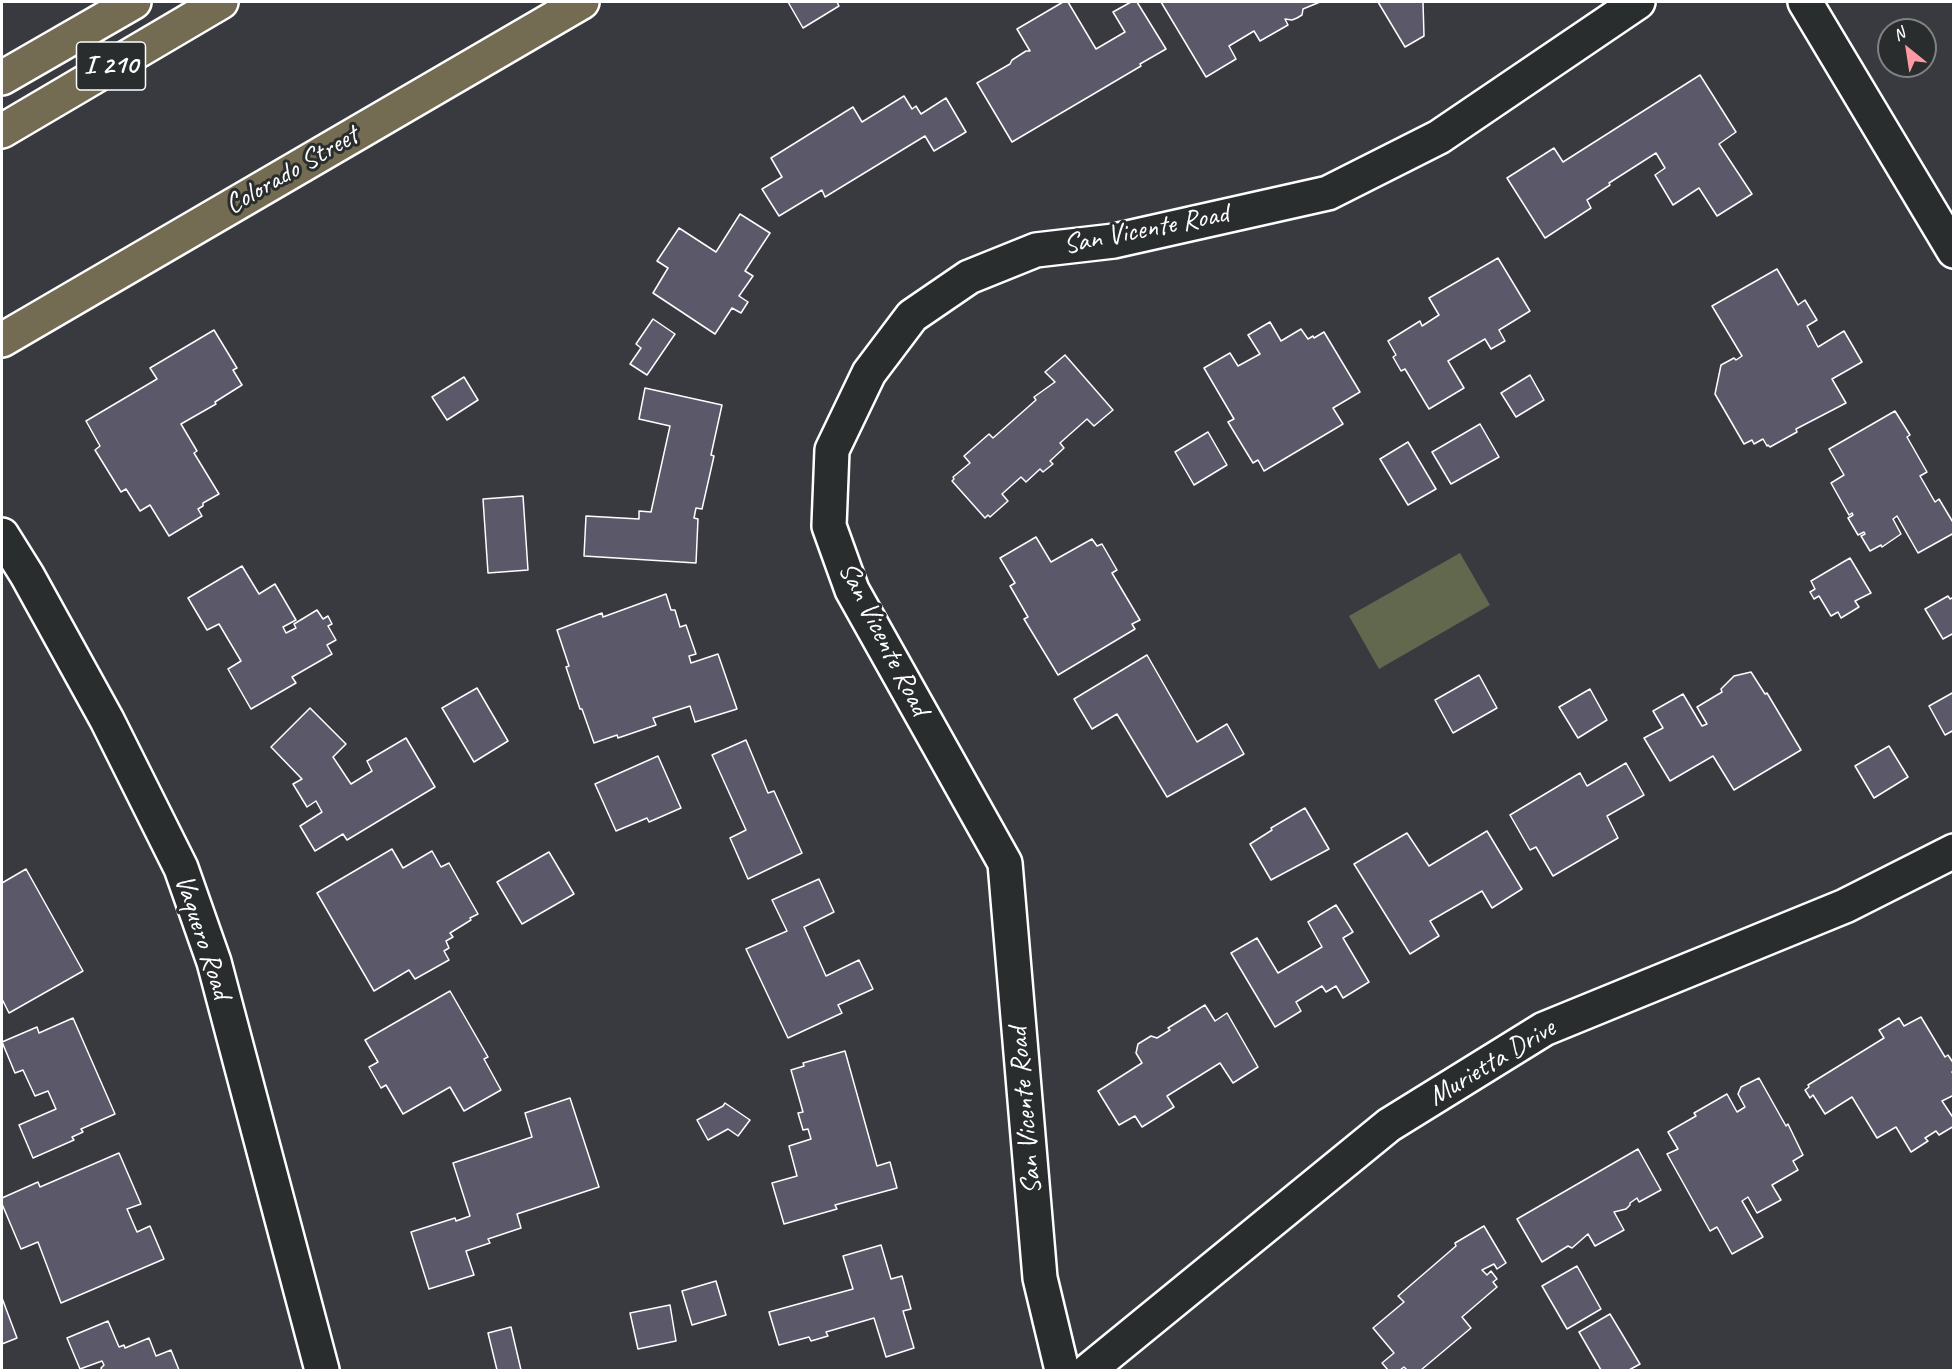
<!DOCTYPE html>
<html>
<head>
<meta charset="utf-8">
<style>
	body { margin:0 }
	#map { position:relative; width:1955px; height:1372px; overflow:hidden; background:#393a40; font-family:Caveat,sans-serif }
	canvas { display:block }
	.frame { position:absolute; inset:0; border:3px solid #fff; pointer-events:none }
	.north { position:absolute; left:1877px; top:18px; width:60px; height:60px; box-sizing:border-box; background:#2a2d2e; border:2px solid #7f8182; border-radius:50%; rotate:330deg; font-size:16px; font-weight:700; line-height:24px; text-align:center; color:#fff }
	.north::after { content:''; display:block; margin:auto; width:21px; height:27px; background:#ff9aa2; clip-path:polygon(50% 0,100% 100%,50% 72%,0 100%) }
</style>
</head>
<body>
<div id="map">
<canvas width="1955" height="1372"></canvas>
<div class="frame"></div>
<div class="north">N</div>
</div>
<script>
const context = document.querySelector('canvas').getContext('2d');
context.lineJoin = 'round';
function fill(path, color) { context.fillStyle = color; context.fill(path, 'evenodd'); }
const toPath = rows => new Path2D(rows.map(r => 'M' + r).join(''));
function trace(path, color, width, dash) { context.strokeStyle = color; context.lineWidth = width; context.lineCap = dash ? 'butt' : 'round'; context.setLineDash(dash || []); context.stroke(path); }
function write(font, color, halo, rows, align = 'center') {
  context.font = font + ' Caveat,sans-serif'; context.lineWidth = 6; context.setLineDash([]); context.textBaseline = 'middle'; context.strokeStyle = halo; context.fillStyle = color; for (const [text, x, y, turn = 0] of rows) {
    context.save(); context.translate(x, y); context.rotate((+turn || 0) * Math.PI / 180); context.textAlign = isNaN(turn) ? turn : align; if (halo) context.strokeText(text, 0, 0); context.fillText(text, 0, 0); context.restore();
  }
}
const green = toPath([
	[1460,553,1490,605,1379,669,1349,616]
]);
const building = toPath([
	[788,2,837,2,839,6,803,28,788,2],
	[1063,2,1068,2,1096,49,1125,32,1113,12,1131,2,1137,2,1166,49,1140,64,1141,66,1012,142,977,83,1010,64,1012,60,1026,51,1030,51,1017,29,1063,2],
	[1161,2,1320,2,1303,9,1302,15,1297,18,1292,20,1285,19,1288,25,1260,41,1254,31,1229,46,1236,59,1206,77,1161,2],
	[1378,2,1423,2,1424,36,1405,47,1378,2],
	[1700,75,1736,132,1719,144,1752,194,1717,216,1699,188,1673,205,1655,175,1665,168,1656,153,1609,183,1610,185,1587,200,1591,208,1545,238,1507,178,1554,148,1563,162,1700,75],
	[904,96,912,109,916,106,921,114,946,98,966,132,934,151,925,136,825,197,822,190,779,216,762,189,782,177,771,158,853,107,862,122,904,96],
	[740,214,770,233,745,271,753,276,739,296,748,302,741,313,732,308,715,334,653,293,668,268,657,261,679,228,716,252,740,214],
	[1498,258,1530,311,1499,330,1505,341,1491,349,1485,339,1448,361,1464,388,1429,409,1405,369,1401,371,1393,357,1396,355,1388,341,1420,321,1422,326,1439,315,1429,298,1498,258],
	[1777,269,1798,305,1805,300,1817,320,1807,326,1818,347,1844,331,1862,362,1832,379,1846,403,1796,429,1797,432,1770,447,1768,445,1767,446,1763,439,1754,444,1752,440,1744,444,1715,394,1721,365,1734,358,1736,360,1742,356,1712,306,1777,269],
	[653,319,675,334,647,375,630,364,641,348,636,344,653,319],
	[1270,322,1281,341,1301,329,1308,339,1313,336,1314,338,1324,332,1360,392,1333,408,1343,424,1264,471,1258,460,1253,463,1228,422,1234,419,1204,368,1230,353,1238,366,1260,354,1248,335,1270,322],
	[214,330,237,368,233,370,242,385,215,402,216,404,181,424,197,451,194,453,219,494,203,503,203,506,198,509,202,516,169,536,150,505,140,511,126,489,121,492,95,450,100,446,86,421,157,379,150,368,214,330],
	[1065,355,1113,410,1094,426,1087,419,1060,443,1064,448,1050,461,1053,464,1043,472,1040,469,1026,482,1021,477,1002,494,1008,501,990,517,988,515,985,518,952,481,954,479,953,477,970,463,964,456,989,434,993,438,1036,400,1034,397,1055,382,1045,372,1065,355],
	[1530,375,1544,400,1516,417,1501,393,1530,375],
	[464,377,478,400,447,420,432,397,464,377],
	[645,388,722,405,711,455,714,456,702,509,696,508,694,518,698,519,696,563,584,556,586,516,639,519,639,511,651,512,670,426,639,419,645,388],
	[1895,411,1910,435,1907,437,1927,472,1920,476,1935,502,1939,499,1954,524,1954,533,1918,553,1897,516,1893,519,1901,534,1882,547,1881,545,1870,551,1861,536,1865,534,1864,532,1858,535,1848,518,1853,515,1852,513,1849,515,1831,483,1844,475,1829,449,1895,411],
	[1480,424,1499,457,1451,484,1432,452,1480,424],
	[1208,432,1227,465,1194,485,1175,452,1208,432],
	[1408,442,1436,489,1408,505,1380,459,1408,442],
	[523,496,528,570,488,573,483,499,523,496],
	[1036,537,1051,562,1092,539,1097,546,1102,544,1117,570,1112,573,1140,620,1132,624,1135,629,1058,675,1024,619,1028,617,1010,586,1015,583,1000,558,1036,537],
	[1850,558,1871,593,1855,601,1859,607,1841,618,1838,612,1831,616,1819,596,1814,599,1810,592,1815,589,1811,581,1850,558],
	[242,566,259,594,275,584,296,620,283,627,286,633,296,628,294,624,317,610,323,619,328,616,332,624,328,626,336,640,327,645,332,654,292,677,296,683,251,709,228,669,241,661,219,624,207,630,188,598,242,566],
	[666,594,671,610,675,610,680,627,686,625,696,654,689,656,691,663,718,654,737,709,695,722,690,706,653,718,656,725,618,738,617,735,594,743,582,709,580,709,566,667,569,666,557,630,602,613,603,617,666,594],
	[1948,596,1950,599,1954,597,1954,633,1943,639,1925,609,1948,596],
	[1147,655,1197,742,1227,724,1244,754,1167,797,1117,714,1092,729,1074,699,1147,655],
	[1751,672,1765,694,1767,693,1801,750,1734,790,1713,756,1670,781,1644,738,1663,728,1653,711,1683,694,1702,726,1707,724,1697,707,1722,692,1721,689,1734,676,1751,672],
	[1479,675,1497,708,1453,733,1435,700,1479,675],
	[477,688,508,741,474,762,442,708,477,688],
	[1590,689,1607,720,1578,738,1559,707,1590,689],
	[1954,692,1954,730,1945,735,1929,706,1954,692],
	[310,708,346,744,333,757,351,784,372,771,367,761,406,738,435,787,347,840,343,834,315,851,300,826,322,812,316,801,307,807,293,784,302,779,271,747,310,708],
	[746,740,768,793,774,791,802,853,748,879,730,838,746,830,712,755,746,740],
	[1889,746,1908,777,1874,798,1855,766,1889,746],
	[658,756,681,808,649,822,647,818,616,831,595,784,658,756],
	[1626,763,1644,795,1607,816,1618,838,1553,876,1536,847,1530,850,1510,815,1580,773,1587,786,1626,763],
	[1305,808,1329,849,1271,880,1250,844,1272,830,1271,828,1305,808],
	[1487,831,1522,889,1492,908,1482,891,1430,921,1439,936,1410,954,1354,864,1407,833,1429,866,1487,831],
	[392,849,403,868,432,851,441,867,449,863,478,914,470,918,471,920,450,933,453,937,446,941,449,948,444,951,449,960,415,979,409,970,374,991,317,893,392,849],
	[549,852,574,894,522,924,497,882,549,852],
	[26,869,83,971,9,1013,2,999,2,883,26,869],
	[819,879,834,912,804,927,826,976,859,960,873,989,838,1005,842,1013,788,1038,746,949,787,931,772,900,819,879],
	[1336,905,1353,932,1343,938,1369,982,1343,998,1336,986,1326,992,1322,986,1296,1002,1301,1011,1275,1027,1231,953,1257,938,1278,973,1322,947,1308,922,1336,905],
	[450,991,488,1057,484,1059,501,1090,464,1111,450,1087,403,1114,386,1085,381,1088,369,1067,378,1062,365,1040,450,991],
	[1205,1005,1215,1021,1227,1013,1258,1067,1233,1083,1220,1063,1167,1096,1174,1107,1142,1127,1135,1116,1119,1125,1098,1091,1142,1063,1136,1053,1138,1044,1151,1036,1157,1038,1170,1030,1168,1028,1205,1005],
	[1921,1017,1945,1057,1948,1055,1954,1064,1954,1071,1952,1072,1954,1076,1954,1095,1942,1101,1954,1119,1954,1126,1939,1135,1936,1131,1925,1138,1928,1141,1911,1152,1896,1127,1877,1138,1852,1097,1825,1114,1813,1095,1810,1098,1805,1090,1809,1087,1808,1085,1884,1038,1879,1030,1899,1018,1904,1026,1921,1017],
	[73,1018,115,1114,81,1129,83,1132,72,1137,74,1140,33,1158,19,1125,56,1109,48,1091,35,1096,23,1070,15,1073,2,1042,37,1027,39,1033,73,1018],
	[845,1051,877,1166,890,1162,897,1188,835,1205,837,1209,784,1224,772,1183,797,1176,789,1146,811,1139,808,1129,803,1130,798,1113,803,1112,791,1070,804,1066,803,1063,845,1051],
	[1759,1078,1786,1126,1788,1124,1803,1155,1793,1161,1798,1170,1772,1185,1781,1200,1757,1213,1748,1197,1742,1201,1763,1237,1732,1254,1717,1227,1710,1231,1667,1154,1678,1149,1668,1132,1696,1116,1694,1113,1727,1094,1737,1112,1745,1107,1738,1094,1741,1087,1759,1078],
	[570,1098,599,1187,517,1214,521,1228,488,1239,490,1243,466,1251,474,1275,429,1289,411,1232,455,1218,456,1221,470,1216,453,1163,532,1137,525,1113,570,1098],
	[725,1103,750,1120,738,1136,728,1129,708,1140,697,1120,723,1106,725,1103],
	[1638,1149,1661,1190,1639,1202,1637,1198,1630,1203,1630,1205,1626,1209,1614,1212,1624,1230,1595,1246,1588,1234,1572,1248,1568,1246,1542,1262,1517,1219,1638,1149],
	[119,1153,141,1204,127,1209,137,1232,150,1226,164,1259,61,1303,38,1242,21,1249,2,1204,2,1198,38,1182,40,1187,119,1153],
	[1484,1226,1506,1263,1497,1269,1494,1264,1482,1270,1487,1275,1491,1271,1497,1279,1493,1282,1497,1287,1462,1317,1471,1328,1421,1370,1407,1370,1404,1367,1400,1370,1388,1370,1382,1363,1394,1353,1373,1328,1404,1302,1398,1296,1456,1246,1455,1243,1484,1226],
	[881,1245,891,1279,902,1276,911,1309,903,1311,914,1348,886,1357,874,1318,826,1332,828,1336,811,1341,809,1337,779,1345,769,1312,853,1289,843,1256,881,1245],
	[1577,1266,1601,1309,1567,1329,1542,1286,1577,1266],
	[716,1281,726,1315,692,1325,682,1291,716,1281],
	[2,1298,17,1338,2,1344,2,1298],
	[670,1305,676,1341,638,1349,630,1313,670,1305],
	[1610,1314,1640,1364,1629,1370,1601,1370,1579,1332,1610,1314],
	[108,1321,119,1347,124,1345,125,1348,149,1338,156,1356,171,1350,179,1370,102,1370,101,1368,104,1365,102,1361,80,1369,67,1338,108,1321],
	[511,1327,521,1370,497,1370,488,1333,511,1327]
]);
const minor = toPath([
	[1805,2,1954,251],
	[2,535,27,575,107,720,181,868,214,962,322,1370],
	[1062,1370,1040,1278,1005,863,852,590,829,526,832,450,869,373,912,316,969,277,1036,250,1114,241,1328,193,1439,137,1638,2],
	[1089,1370,1389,1125,1544,1029,1845,906,1954,851]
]);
const major = toPath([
	[2,340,582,2]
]);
const highway = toPath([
	[2,78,134,2],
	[2,131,221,2]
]);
const shields = [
	[111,66,69]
];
const shieldNames = [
	["I 210",111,66]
];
const streetNames = [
	["Colorado Street",292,171,-30],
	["San Vicente Road",1146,230,-11],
	["San Vicente Road",883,639,63],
	["Vaquero Road",202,937,72],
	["Murietta Drive",1492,1063,-31],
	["San Vicente Road",1026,1111,-95]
];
fill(green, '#61684e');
fill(building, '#5b586a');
trace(building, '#fff', 1.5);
trace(minor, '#fff', 38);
trace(major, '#fff', 38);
trace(highway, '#fff', 38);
trace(minor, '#2a2d2e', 33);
trace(major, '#736b52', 33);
trace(highway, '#736b52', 33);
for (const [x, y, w] of shields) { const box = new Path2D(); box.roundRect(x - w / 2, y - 24, w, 48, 4.5); context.fillStyle = '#2a2d2e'; context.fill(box); trace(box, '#fff', 1.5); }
write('bold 27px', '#fff', null, shieldNames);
write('28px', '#fff', '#2a2d2e', streetNames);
</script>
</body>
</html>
